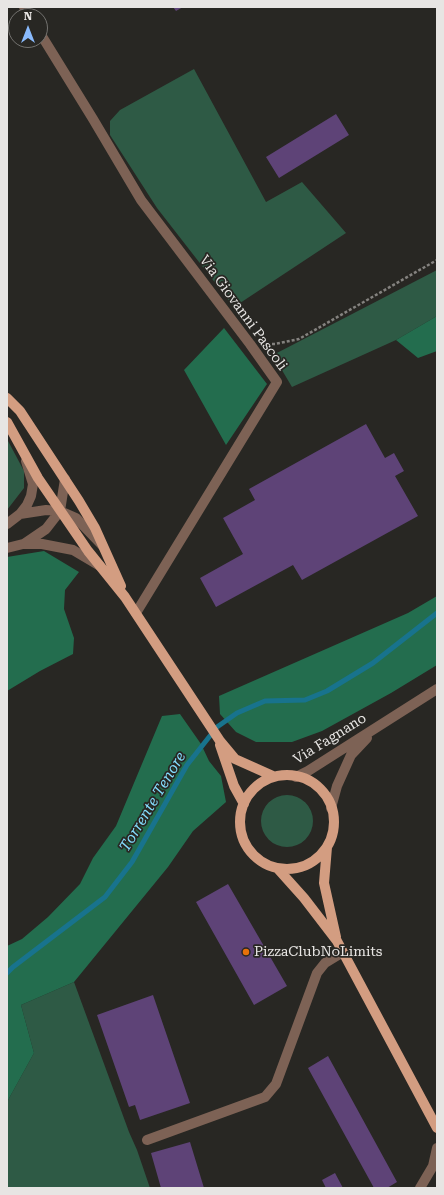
<!DOCTYPE html>
<html>
<head>
<meta charset="utf-8">
<style>
	body { margin:0 }
	#map { position:relative; width:444px; height:1195px; overflow:hidden; background:#282723; font-family:"Roboto Serif",serif }
	canvas { display:block }
	.frame { position:absolute; inset:0; border:8px solid #e7e5e3; pointer-events:none }
	.north { position:absolute; left:8px; top:8px; width:40px; height:40px; box-sizing:border-box; background:#282723; border:1px solid #747370; border-radius:50%; rotate:0deg; font-size:11px; font-weight:700; line-height:16px; text-align:center; color:#e7e5e3 }
	.north::after { content:''; display:block; margin:auto; width:14px; height:18px; background:#89bafc; clip-path:polygon(50% 0,100% 100%,50% 72%,0 100%) }
</style>
</head>
<body>
<div id="map">
<canvas width="444" height="1195"></canvas>
<div class="frame"></div>
<div class="north">N</div>
</div>
<script>
const context = document.querySelector('canvas').getContext('2d');
context.lineJoin = 'round';
function fill(path, color) { context.fillStyle = color; context.fill(path, 'evenodd'); }
const toPath = rows => new Path2D(rows.map(r => 'M' + r).join(''));
function trace(path, color, width, dash) { context.strokeStyle = color; context.lineWidth = width; context.lineCap = dash ? 'butt' : 'round'; context.setLineDash(dash || []); context.stroke(path); }
function write(font, color, halo, rows, align = 'center') {
  context.font = font + ' "Roboto Serif",serif'; context.lineWidth = 3.5; context.setLineDash([]); context.textBaseline = 'middle'; context.strokeStyle = halo; context.fillStyle = color; for (const [text, x, y, turn = 0] of rows) {
    context.save(); context.translate(x, y); context.rotate((+turn || 0) * Math.PI / 180); context.textAlign = isNaN(turn) ? turn : align; if (halo) context.strokeText(text, 0, 0); context.fillText(text, 0, 0); context.restore();
  }
}
const green = toPath([
	[194,69,266,202,302,182,346,233,234,307,157,208,110,135,110,121,120,110],
	[437,270,437,316,396,340,292,387,273,355],
	[7,439,24,471,24,488,7,510],
	'261 821a26 26 0 1 1 52 0a26 26 0 1 1-52 0Z',
	[74,982,129,1132,137,1150,150,1188,7,1188,7,1102,34,1053,21,1005]
]);
const forest = toPath([
	[437,316,437,351,418,358,396,340],
	[224,328,267,384,226,445,184,370],
	[44,551,79,572,65,590,64,609,74,638,73,654,40,671,7,691,7,557],
	[437,596,437,665,391,693,322,731,292,742,256,742,236,732,220,714,219,696,408,613],
	[180,714,201,744,209,761,221,776,226,802,193,831,168,867,74,982,21,1005,34,1053,7,1102,7,946,22,939,48,917,80,884,93,858,116,826,162,716]
]);
const stream = toPath([
	[7,973,13,967,105,897,132,862,187,765,217,727,237,713,265,701,305,700,327,691,373,663,437,613]
]);
const building = toPath([
	[173,7,183,7,176,11],
	[336,114,349,135,279,178,266,157],
	[366,424,385,458,394,453,404,471,395,476,418,516,302,580,293,565,216,607,200,578,243,554,223,518,255,500,249,489],
	[228,884,287,986,254,1005,196,902],
	[153,995,190,1103,140,1120,135,1105,129,1107,97,1015],
	[328,1056,397,1182,387,1188,374,1188,308,1068],
	[190,1142,204,1188,161,1188,151,1153],
	[335,1173,343,1188,326,1188,322,1180]
]);
const path = toPath([
	[267,344,275,344,299,339,437,260]
]);
const minor = toPath([
	[24,7,29,16],
	[40,33,93,119,141,200,250,344,277,382,136,613],
	[20,514,46,510,60,511,76,518,102,545],
	[7,524,20,514,27,505,31,496,33,484,26,461],
	[24,544,46,529,60,511,65,479],
	[7,548,23,544,42,544,73,550,100,566],
	[296,777,308,771,437,689],
	[331,808,337,786,351,755,367,738],
	[147,1140,265,1097,276,1084,317,973,325,963,343,952],
	[420,1188,433,1166,437,1148]
]);
const major = toPath([
	[7,398,20,411,79,501,95,528,121,586],
	[7,422,38,478,88,551,125,597,220,741,235,759,273,776],
	[220,745,234,786,244,804],
	'240 822a47 47 0 1 1 94 0a47 47 0 1 1-94 0Z',
	[327,847,324,883,336,937],
	[278,869,304,898,337,941,437,1128]
]);
const markers = [
	[246,952,4,"#e8710a"]
];
const streetNames = [
	["Via Giovanni Pascoli",243,313,54],
	["Via Fagnano",330,739,-32]
];
const poiNames = [
	["PizzaClubNoLimits",254,952]
];
const waterNames = [
	["Torrente Tenore",153,802,-59]
];
fill(green, '#2e5a45');
fill(forest, '#236d4e');
trace(stream, '#18738d', 5);
fill(building, '#5e4377');
trace(path, '#84827f', 2.5, [3, 2]);
trace(minor, '#7d6255', 10);
trace(major, '#d39d81', 10);
for (const [x, y, r, color] of markers) { const dot = new Path2D(); dot.arc(x, y, r, 0, 2 * Math.PI); context.fillStyle = color; context.fill(dot); trace(dot, '#282723', 1.5); }
write('14px', '#e7e5e3', '#282723', streetNames);
write('14px', '#e7e5e3', '#282723', poiNames, 'left');
write('italic 15px', '#83dbfb', '#282723', waterNames);
</script>
</body>
</html>
